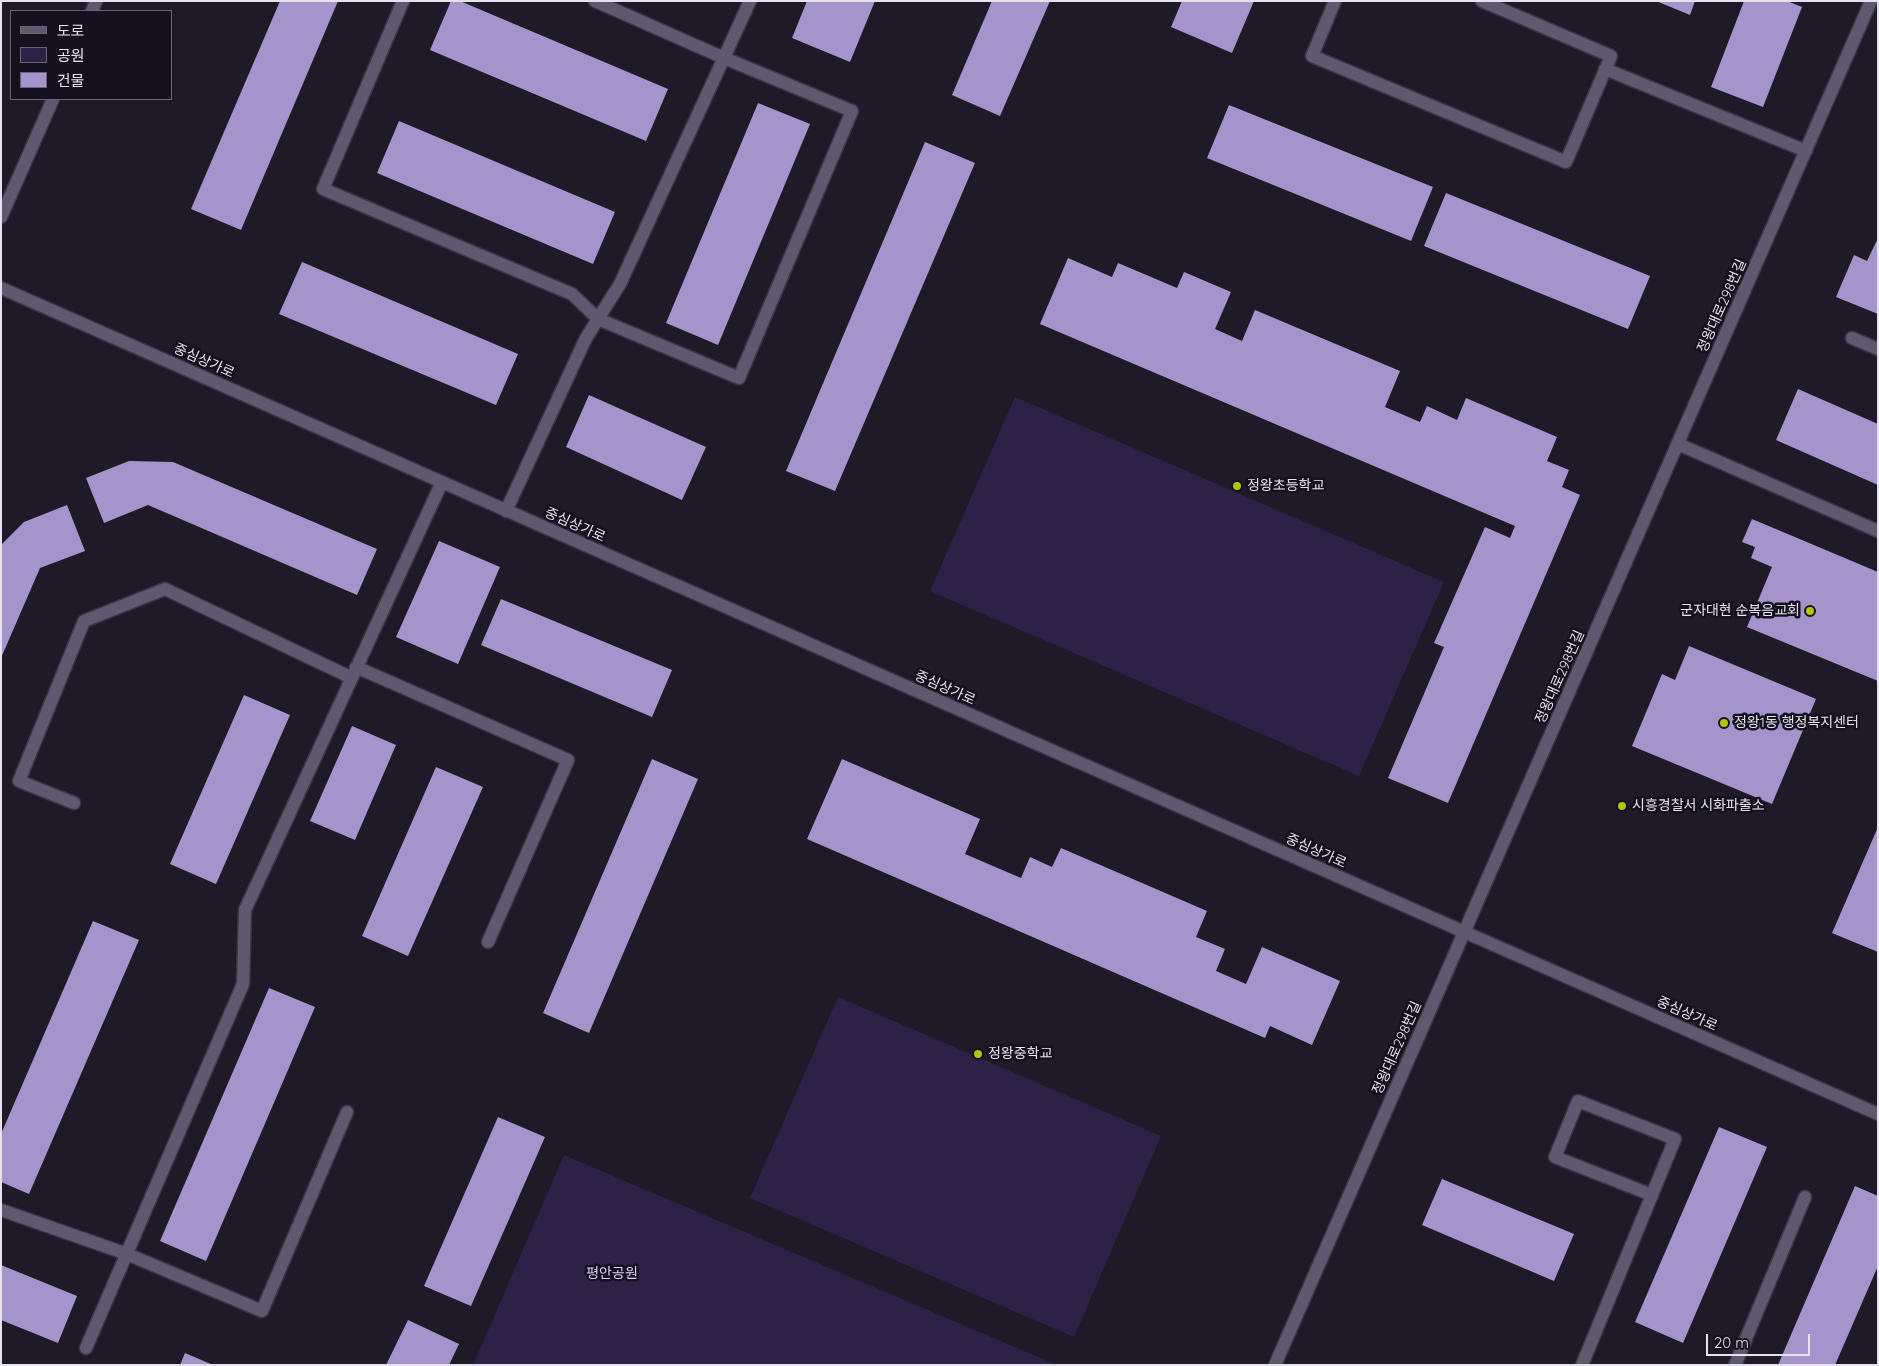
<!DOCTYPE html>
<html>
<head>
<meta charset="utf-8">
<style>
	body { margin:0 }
	#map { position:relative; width:1879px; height:1366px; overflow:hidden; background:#1e1a28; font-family:Quicksand,"Noto Sans KR",sans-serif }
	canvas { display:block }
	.frame { position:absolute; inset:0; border:2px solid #e4e2ec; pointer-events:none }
	.legend { position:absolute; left:10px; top:10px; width:162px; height:90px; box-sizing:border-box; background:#15111f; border:1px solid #686571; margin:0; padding:6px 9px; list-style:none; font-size:15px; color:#e4e2ec }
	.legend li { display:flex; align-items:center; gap:10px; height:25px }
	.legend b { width:25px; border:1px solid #686571 }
	.scale { position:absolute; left:1706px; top:1334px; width:104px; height:22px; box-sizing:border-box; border:2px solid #e4e2ec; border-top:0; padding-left:6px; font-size:15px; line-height:18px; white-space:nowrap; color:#e4e2ec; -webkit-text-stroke:4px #15111f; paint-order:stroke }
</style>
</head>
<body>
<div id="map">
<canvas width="1879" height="1366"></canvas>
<div class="frame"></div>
<ul class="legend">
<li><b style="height:6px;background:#5f5970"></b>도로</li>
<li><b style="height:14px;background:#2e2147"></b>공원</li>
<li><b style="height:14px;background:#a594cc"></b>건물</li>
</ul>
<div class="scale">20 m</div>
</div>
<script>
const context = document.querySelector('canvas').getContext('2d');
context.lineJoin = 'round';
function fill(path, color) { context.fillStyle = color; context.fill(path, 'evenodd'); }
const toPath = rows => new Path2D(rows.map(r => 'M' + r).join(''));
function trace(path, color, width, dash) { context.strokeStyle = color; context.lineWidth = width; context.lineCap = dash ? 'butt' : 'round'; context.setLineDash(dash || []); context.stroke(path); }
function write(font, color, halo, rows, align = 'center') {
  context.font = font + ' Quicksand,"Noto Sans KR",sans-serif'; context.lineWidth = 5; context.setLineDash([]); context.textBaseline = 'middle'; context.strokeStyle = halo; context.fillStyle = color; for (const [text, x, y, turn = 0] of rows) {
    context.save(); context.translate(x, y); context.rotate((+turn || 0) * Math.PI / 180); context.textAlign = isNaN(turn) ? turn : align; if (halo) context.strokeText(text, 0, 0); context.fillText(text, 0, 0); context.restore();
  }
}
const green = toPath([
	[1015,397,1444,582,1359,776,930,591],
	[838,997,1161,1136,1074,1337,750,1198],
	[564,1155,1057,1365,473,1365]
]);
const building = toPath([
	[280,1,338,1,241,230,191,209],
	[451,1,460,1,668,89,646,141,430,50],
	[807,1,875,1,850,62,792,38],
	[992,1,1050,1,1000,116,952,95],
	[1182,1,1254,1,1232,53,1171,27],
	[1656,1,1695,1,1690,15],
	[1744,1,1787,1,1802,7,1763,107,1711,87],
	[758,103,810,124,718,345,666,323],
	[1229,105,1433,187,1411,241,1207,158],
	[399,121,615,212,593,264,377,173],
	[925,142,975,163,835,491,786,471],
	[1446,193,1650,276,1628,329,1424,246],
	[1878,238,1878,314,1836,297,1854,255,1867,261],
	[1068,258,1112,277,1118,263,1177,288,1184,272,1231,292,1215,329,1242,341,1255,310,1400,371,1385,407,1420,422,1427,406,1457,420,1466,398,1557,437,1547,461,1569,470,1562,487,1580,495,1448,803,1388,778,1444,647,1434,643,1485,527,1510,538,1515,526,1040,324],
	[302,262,518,354,496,405,279,314],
	[1798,389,1878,424,1878,485,1776,440],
	[589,395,706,447,682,500,566,447],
	[129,461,173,462,377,549,357,595,148,505,104,523,86,478],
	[67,505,85,551,40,568,1,658,1,545,24,522],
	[1752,519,1878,572,1878,681,1747,627,1772,567,1751,558,1755,547,1742,542],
	[439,541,500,567,458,664,396,637],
	[501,599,672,670,652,717,481,645],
	[1689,646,1816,699,1772,804,1632,746,1662,674,1675,680],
	[244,695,290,715,216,884,170,864],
	[352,726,396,745,355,840,310,821],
	[652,759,698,779,589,1033,543,1013],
	[842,759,980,819,965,854,1021,878,1030,857,1052,867,1061,848,1207,911,1196,937,1225,949,1216,971,1246,984,1262,947,1340,981,1312,1045,1270,1026,1265,1038,807,839],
	[436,767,483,787,408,956,362,936],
	[1878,827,1878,952,1832,933],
	[93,921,139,940,29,1194,1,1182,1,1134],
	[269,988,315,1007,206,1261,160,1241],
	[498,1117,545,1137,471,1306,424,1286],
	[1719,1127,1767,1147,1683,1343,1635,1322],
	[1442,1179,1574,1234,1554,1281,1422,1225],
	[1855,1186,1878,1196,1878,1266,1835,1365,1778,1365],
	[1,1265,77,1296,58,1343,1,1320],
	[408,1320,459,1344,449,1365,386,1365],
	[185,1353,213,1365,180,1365]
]);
const minor = toPath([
	[403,1,323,189,572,294,598,319,739,378,852,111,724,58,595,1],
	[1335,1,1312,56,1566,162,1611,56,1482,1],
	[92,11,96,1],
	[1605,69,1806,151],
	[1,217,53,99],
	[1,288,1878,1114],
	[1852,338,1878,349],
	[1678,444,1878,531],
	[506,511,586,338,620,284,750,1],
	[356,667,568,760,488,942],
	[74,803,19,781,84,621,165,589,352,678],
	[1,1210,127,1254,262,1311,347,1112],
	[86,1348,243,984,245,910,442,482],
	[1275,1365,1871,1],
	[1582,1365,1652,1195,1675,1139,1578,1101,1555,1157,1652,1195],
	[1735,1365,1805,1197]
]);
const markers = [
	[1237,486,5,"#aec509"],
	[1810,611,5,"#aec509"],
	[1724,723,5,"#aec509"],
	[1622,806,5,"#aec509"],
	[978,1054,5,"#aec509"]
];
const streetNames = [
	["정왕대로298번길",1722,306,-66],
	["중심상가로",204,361,24],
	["중심상가로",575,525,24],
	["정왕대로298번길",1560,677,-66],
	["중심상가로",945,688,24],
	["중심상가로",1316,851,24],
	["중심상가로",1687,1014,24],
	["정왕대로298번길",1397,1048,-66]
];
const poiNames = [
	["정왕초등학교",1247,486],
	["군자대현 순복음교회",1800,611,"right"],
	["정왕1동 행정복지센터",1734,723],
	["시흥경찰서 시화파출소",1632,806],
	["정왕중학교",988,1054]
];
const parkNames = [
	["평안공원",612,1274]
];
fill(green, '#2e2147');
fill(building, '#a594cc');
trace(minor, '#3a3643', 15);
trace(minor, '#5f5970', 12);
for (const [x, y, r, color] of markers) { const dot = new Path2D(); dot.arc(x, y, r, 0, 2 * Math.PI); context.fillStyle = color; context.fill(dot); trace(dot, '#15111f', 2); }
write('14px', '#e4e2ec', '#15111f', streetNames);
write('14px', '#e4e2ec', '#15111f', poiNames, 'left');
write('14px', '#dacdfd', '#15111f', parkNames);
</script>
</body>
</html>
